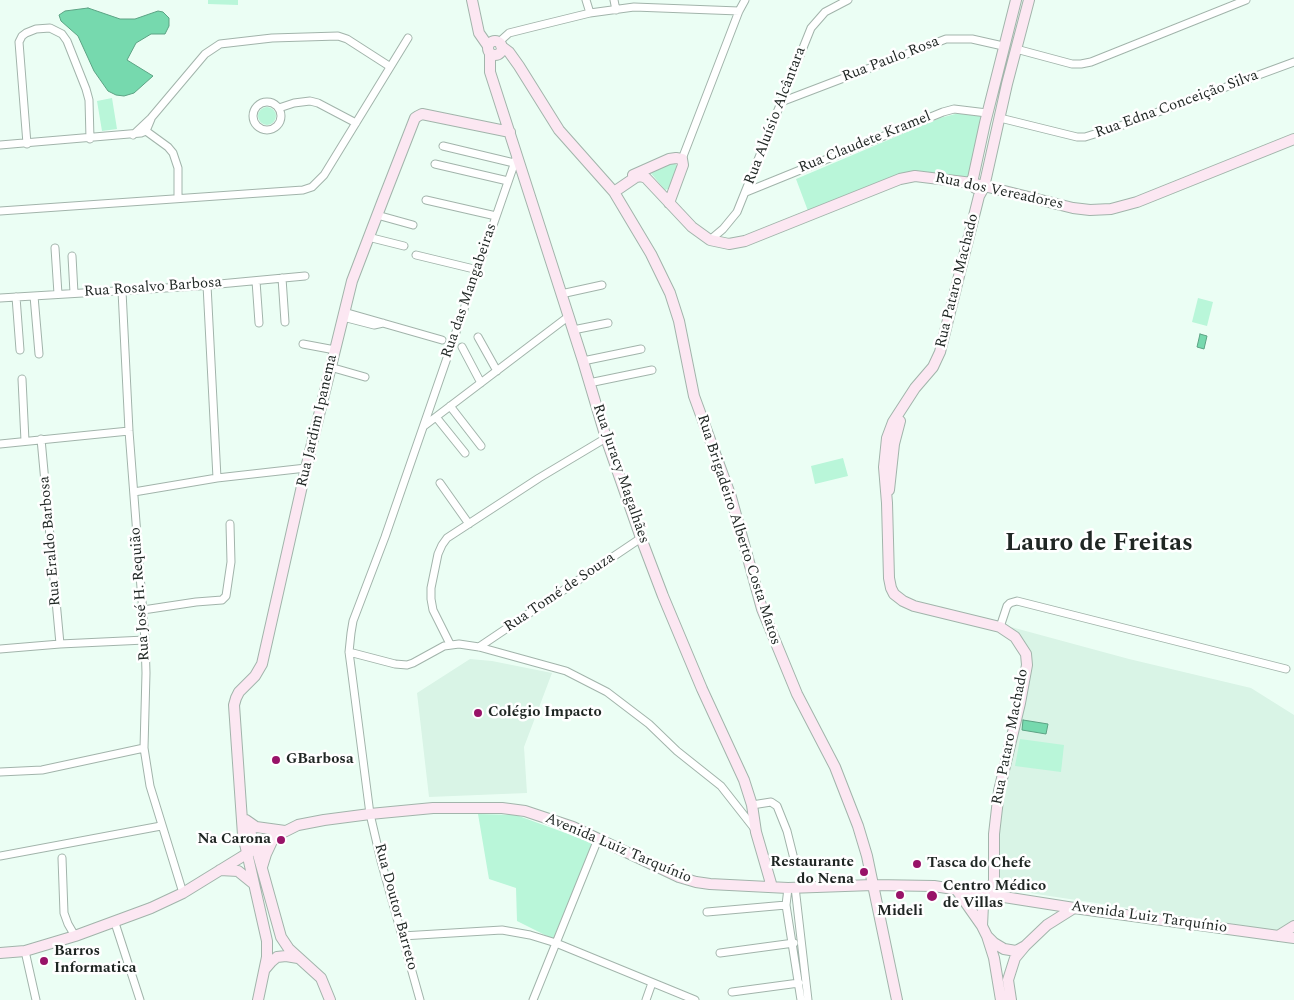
<!DOCTYPE html>
<html>
<head>
<meta charset="utf-8">
<style>
	body { margin:0 }
	canvas { display:block; background:#ebfef4 }
</style>
</head>
<body>
<canvas width="1294" height="1000"></canvas>
<script>
const context = document.querySelector('canvas').getContext('2d');
context.lineJoin = 'round';
function fill(path, color) { context.fillStyle = color; context.fill(path, 'evenodd'); }
const toPath = rows => new Path2D(rows.map(r => 'M' + r).join(''));
function trace(path, color, width, dash) { context.strokeStyle = color; context.lineWidth = width; context.lineCap = dash ? 'butt' : 'round'; context.setLineDash(dash || []); context.stroke(path); }
function write(font, color, halo, rows, align = 'center') {
  context.font = font + ' Spectral,serif'; context.lineWidth = 5; context.setLineDash([]); context.textBaseline = 'middle'; context.strokeStyle = halo; context.fillStyle = color; for (const [text, x, y, turn = 0] of rows) {
    context.save(); context.translate(x, y); context.rotate((+turn || 0) * Math.PI / 180); context.textAlign = isNaN(turn) ? turn : align; if (halo) context.strokeText(text, 0, 0); context.fillText(text, 0, 0); context.restore();
  }
}
const built = toPath([
	[1011,627,1129,659,1251,688,1294,715,1294,933,1010,890,1003,884,1000,878,999,824,1001,797,1029,655,1027,645],
	[470,659,492,661,552,673,524,747,527,793,429,797,417,693]
]);
const green = toPath([
	[208,0,238,0,238,5,208,4],
	[112,98,117,129,102,131,97,101],
	'258 116a9 9 0 1 1 18 0a9 9 0 1 1-18 0Z',
	[963,112,987,112,971,180,918,173,808,211,796,179,940,118],
	[673,161,678,167,668,189,665,190,650,172],
	[1198,298,1213,302,1207,326,1192,322],
	[843,458,848,476,815,484,811,466],
	[1020,739,1064,745,1061,772,1015,766],
	[478,814,516,815,593,843,553,939,517,921,516,888,489,879]
]);
const water = toPath([
	[88,8,120,19,135,19,158,11,163,12,169,18,169,26,165,34,151,34,136,43,127,60,153,76,134,93,124,96,116,95,108,91,94,71,78,36,61,21,59,15,65,11,88,8],
	[1200,334,1207,336,1204,349,1197,347,1200,334],
	[1023,720,1048,724,1046,734,1022,730,1023,720]
]);
const street = toPath([
	[586,0,590,13],
	[614,0,616,10],
	[499,42,509,33,533,27,590,13,634,7,739,11],
	[1016,49,1072,64,1081,64,1091,62,1246,0],
	'253 116a14 14 0 1 1 28 0a14 14 0 1 1-28 0Z',
	[781,102,946,39,972,39,1003,46],
	[279,108,294,103,310,101,318,103,356,123],
	[1000,118,1077,137,1085,137,1120,126,1294,62],
	[146,131,168,147,173,153,178,168,178,198],
	[133,135,151,118,205,54,220,44,272,38,338,36,347,39,389,66],
	[27,144,19,42,22,36,26,33,36,29,50,28,62,34,67,41,86,89,89,100,90,139],
	[0,145,141,133,146,131,151,119],
	[443,146,514,163],
	[682,159,739,11,745,0],
	[435,164,508,181],
	[746,192,943,112,954,109,987,113],
	[426,200,496,216],
	[0,211,303,190,312,187,324,175,408,38],
	[377,215,413,225],
	[368,237,404,246],
	[710,240,723,229,737,212,811,28,825,12,848,0],
	[55,248,58,294],
	[416,255,478,270],
	[72,256,74,293],
	[282,278,285,322],
	[256,281,259,323],
	[207,285,217,478],
	[122,291,129,431,145,640,146,673,144,748,150,786,183,893],
	[561,294,602,285],
	[34,296,39,354],
	[16,297,20,350],
	[0,298,198,286,305,276],
	[344,312,442,340],
	[343,317,374,325,383,323],
	[573,330,608,323],
	[478,337,497,371],
	[303,344,335,350],
	[462,347,481,383],
	[583,361,641,349],
	[330,367,365,377],
	[22,379,25,441],
	[589,383,652,370],
	[450,406,481,446],
	[436,417,465,453],
	[424,426,569,316],
	[41,439,60,644],
	[0,444,129,431],
	[440,483,469,524],
	[134,492,217,478,306,468],
	[143,610,196,602,222,600,226,596,231,562,230,524],
	[1000,627,1007,606,1010,603,1017,601,1286,669],
	[450,644,433,610,431,599,431,588,438,554,442,545,447,538,539,478,606,438],
	[479,647,641,538],
	[0,649,60,644,145,640],
	[349,652,395,664,407,665,413,663,444,646,459,644,479,647,566,671,607,692,649,724,677,751,721,786,754,828],
	[0,772,42,770,144,748],
	[752,805,771,802,777,806,787,831,795,863],
	[0,856,161,826],
	[62,858,64,913,68,924,75,936],
	[795,887,808,1000],
	[788,888,786,905,801,1000],
	[707,912,786,905],
	[115,923,140,1000],
	[402,936,502,930,530,935,556,943,695,1000],
	[25,951,36,1000],
	[720,953,794,943],
	[732,992,799,983],
	[420,1000,381,861,370,814,351,667,349,652,351,633,353,621,385,537,517,156],
	[533,1000,598,839],
	[646,1000,652,983]
]);
const secondary = toPath([
	[472,0,479,33,488,46],
	'488 48a7 7 0 1 1 14 0a7 7 0 1 1-14 0Z',
	[501,46,509,52,519,66,559,130,614,192,651,254,670,293,679,321,694,396,731,497,762,609,797,694,835,767,858,826,867,856,897,1000],
	[490,53,490,72,583,361,606,438,641,538,663,596,702,689,744,780,752,805,756,832,772,887],
	[633,175,669,159,676,158,682,159,683,165,669,203],
	[975,188,972,183,985,123,1016,0],
	[614,192,636,177,641,176,646,178,692,227,710,240,729,244,745,241,900,179,915,176,972,183,1073,208,1090,210,1111,209,1137,202,1294,139],
	[889,490,894,444,900,421],
	[246,820,256,827,285,831],
	[243,821,249,829,256,847,281,937,289,949,321,978,330,1000],
	[262,867,266,854,274,837],
	[220,870,238,871,254,884],
	[956,889,982,926,987,936,994,958,1001,1000],
	[982,926,983,905,994,881,994,834,999,791,1020,703,1027,665,1026,654,1015,637,1000,627,914,606,903,601,894,594,891,588,889,578,887,503,884,467,887,438,893,422,915,388,933,367,940,352,979,196,984,187,1007,84,1029,0],
	[987,936,994,943,1004,949,1016,951,1025,946],
	[1278,936,1294,926],
	[0,953,25,951,75,936,151,908,183,893,274,837,298,825,324,820,370,814,433,808,502,808,525,811,573,827,679,877,696,882,710,884,788,888,873,885,934,886,1074,908,1294,938],
	[265,969,271,962,277,957,286,956,298,958],
	[258,1000,267,957,267,941,243,835,234,705,236,698,239,692,255,676,262,664,306,468,352,281,383,200,415,118,418,116,422,114,510,132],
	[1011,1000,1008,980,1015,958,1025,946,1047,925,1074,908]
]);
const markers = [
	[478,713,5,"#981368"],
	[276,760,5,"#981368"],
	[281,840,5,"#981368"],
	[917,864,5,"#981368"],
	[864,872,5,"#981368"],
	[900,895,5,"#981368"],
	[932,896,6,"#981368"],
	[44,961,5,"#981368"]
];
const streetNames = [
	["Rua Paulo Rosa",891,60,-21],
	["Rua Edna Conceição Silva",1177,105,-20],
	["Rua Aluísio Alcântara",776,116,-69],
	["Rua Claudete Kramel",865,143,-22],
	["Rua dos Vereadores",999,192,12],
	["Rua Pataro Machado",958,281,-76],
	["Rua Rosalvo Barbosa",153,288,-4],
	["Rua das Mangabeiras",470,291,-71],
	["Rua Jardim Ipanema",318,421,-77],
	["Rua Juracy Magalhães",620,474,71],
	["Rua Brigadeiro Alberto Costa Matos",738,530,72],
	["Rua Eraldo Barbosa",51,541,-95],
	["Rua Tomé de Souza",560,593,-34],
	["Rua José H. Requião",141,594,-94],
	["Rua Pataro Machado",1011,737,-79],
	["Avenida Luiz Tarquínio",618,849,23],
	["Rua Doutor Barreto",395,907,75],
	["Avenida Luiz Tarquínio",1149,918,8]
];
const poiNames = [
	["Colégio Impacto",488,713],
	["GBarbosa",286,760],
	["Na Carona",271,840,"right"],
	["Restaurante",854,863,"right"],
	["do Nena",854,880,"right"],
	["Tasca do Chefe",927,864],
	["Centro Médico",943,887],
	["de Villas",943,904],
	["Mideli",900,912,"center"],
	["Barros",54,952],
	["Informatica",54,969]
];
const townNames = [
	["Lauro de Freitas",1099,545]
];
fill(built, '#d9f4e6');
fill(green, '#b9f6d9');
fill(water, '#76d9ae');
trace(water, '#5ca384', 1);
trace(street, '#a2b4ab', 9);
trace(secondary, '#a2b4ab', 12);
trace(street, '#fff', 7);
trace(secondary, '#fce7f2', 10);
for (const [x, y, r, color] of markers) { const dot = new Path2D(); dot.arc(x, y, r, 0, 2 * Math.PI); context.fillStyle = color; context.fill(dot); trace(dot, '#fff', 2); }
write('15px', '#1f2623', '#fff', streetNames);
write('bold 15px', '#1f2623', '#fff', poiNames, 'left');
write('bold 25px', '#1f2623', '#fff', townNames);
</script>
</body>
</html>
